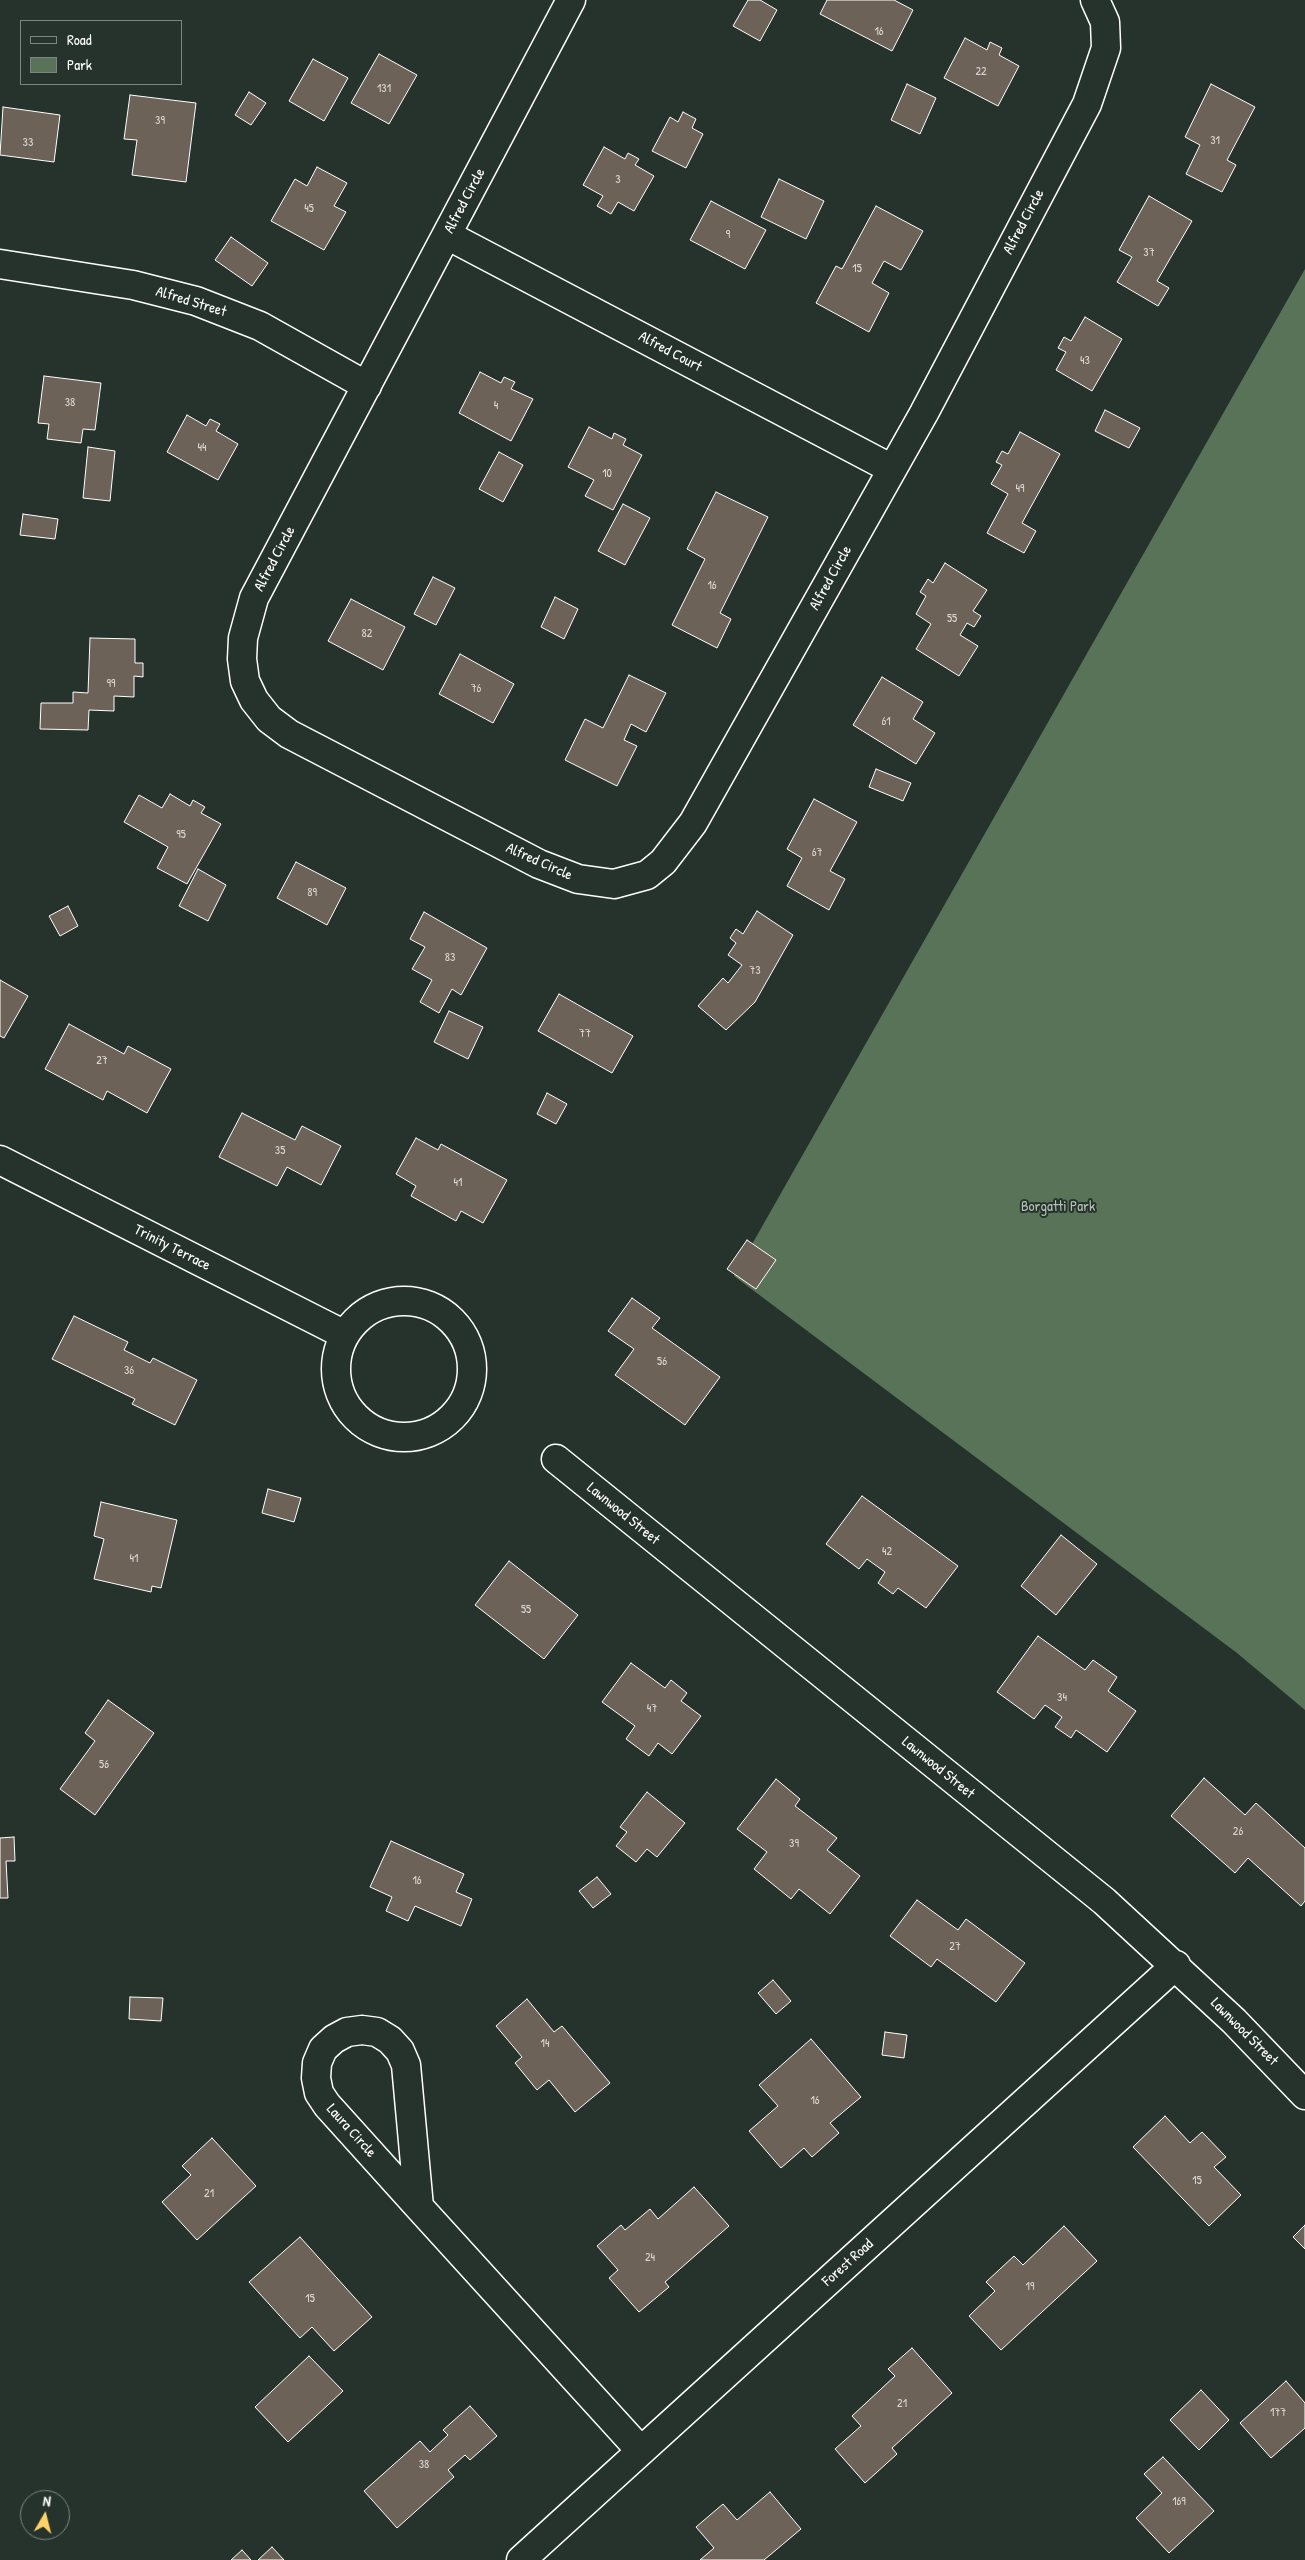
<!DOCTYPE html>
<html>
<head>
<meta charset="utf-8">
<style>
	body { margin:0 }
	#map { position:relative; width:1305px; height:2560px; overflow:hidden; background:#26332d; font-family:"Patrick Hand",sans-serif }
	canvas { display:block }
	.legend { position:absolute; left:20px; top:20px; width:162px; height:65px; box-sizing:border-box; background:#26332d; border:1px solid #7d8581; margin:0; padding:6px 9px; list-style:none; font-size:15px; color:#fff }
	.legend li { display:flex; align-items:center; gap:10px; height:25px }
	.legend b { width:25px; border:1px solid #7d8581 }
	.north { position:absolute; left:20px; top:2490px; width:50px; height:50px; box-sizing:border-box; background:#26332d; border:1px solid #7d8581; border-radius:50%; rotate:8deg; font-size:14px; font-weight:700; line-height:20px; text-align:center; color:#fff }
	.north::after { content:''; display:block; margin:auto; width:18px; height:22px; background:#ffd166; clip-path:polygon(50% 0,100% 100%,50% 72%,0 100%) }
</style>
</head>
<body>
<div id="map">
<canvas width="1305" height="2560"></canvas>
<ul class="legend">
<li><b style="height:6px;background:#26332d"></b>Road</li>
<li><b style="height:14px;background:#597359"></b>Park</li>
</ul>
<div class="north">N</div>
</div>
<script>
const context = document.querySelector('canvas').getContext('2d');
context.lineJoin = 'round';
function fill(path, color) { context.fillStyle = color; context.fill(path, 'evenodd'); }
const toPath = rows => new Path2D(rows.map(r => 'M' + r).join(''));
function trace(path, color, width, dash) { context.strokeStyle = color; context.lineWidth = width; context.lineCap = dash ? 'butt' : 'round'; context.setLineDash(dash || []); context.stroke(path); }
function write(font, color, halo, rows, align = 'center') {
  context.font = font + ' "Patrick Hand",sans-serif'; context.lineWidth = 4; context.setLineDash([]); context.textBaseline = 'middle'; context.strokeStyle = halo; context.fillStyle = color; for (const [text, x, y, turn = 0] of rows) {
    context.save(); context.translate(x, y); context.rotate((+turn || 0) * Math.PI / 180); context.textAlign = isNaN(turn) ? turn : align; if (halo) context.strokeText(text, 0, 0); context.fillText(text, 0, 0); context.restore();
  }
}
const green = toPath([
	[1305,269,1305,1710,1237,1653,734,1276]
]);
const building = toPath([
	[748,0,760,0,777,10,760,41,733,26,748,0],
	[827,0,894,0,913,10,892,51,820,14,827,0],
	[965,38,987,50,990,42,1002,48,999,55,1019,66,998,106,944,78,965,38],
	[379,54,417,75,389,124,351,103,379,54],
	[313,59,348,78,324,121,289,101,313,59],
	[907,84,936,98,920,134,891,120,907,84],
	[1211,84,1255,107,1227,160,1236,165,1222,192,1186,174,1200,145,1185,137,1211,84],
	[249,92,266,103,251,125,235,115,249,92],
	[130,95,196,103,186,182,132,175,137,140,124,139,130,95],
	[3,107,60,115,54,162,0,155,3,107],
	[683,112,696,119,692,128,703,134,686,168,652,151,670,117,678,122,683,112],
	[604,147,625,159,628,153,639,159,635,165,654,176,634,211,618,202,611,214,597,206,603,196,583,185,604,147],
	[317,167,347,183,334,206,346,212,324,250,271,221,295,179,307,186,317,167],
	[779,179,824,201,806,239,761,217,779,179],
	[1149,196,1192,221,1157,281,1169,288,1158,306,1117,282,1132,257,1119,250,1149,196],
	[711,201,766,230,745,269,690,240,711,201],
	[876,206,923,231,901,270,884,261,872,283,889,293,869,332,816,303,836,266,842,269,876,206],
	[231,237,268,263,252,286,215,260,231,237],
	[1085,317,1122,339,1092,391,1056,370,1066,352,1058,348,1064,337,1071,341,1085,317],
	[480,372,501,383,504,377,515,382,511,389,533,399,511,441,459,413,480,372],
	[44,376,101,383,95,430,83,429,81,443,47,439,49,424,38,423,44,376],
	[1105,410,1140,428,1129,448,1095,431,1105,410],
	[187,415,206,426,210,419,220,424,216,431,238,444,218,480,167,452,187,415],
	[589,427,612,439,614,433,626,439,623,445,642,455,613,510,585,496,594,480,568,467,589,427],
	[1020,432,1060,454,1022,523,1036,531,1024,553,987,533,1008,494,991,484,1002,465,996,462,1002,451,1008,454,1020,432],
	[88,447,115,451,110,501,83,498,88,447],
	[499,452,523,465,503,502,479,489,499,452],
	[716,492,768,517,720,613,731,619,717,648,672,625,705,559,687,549,716,492],
	[623,504,650,518,625,565,598,551,623,504],
	[23,514,58,519,55,539,20,535,23,514],
	[945,563,987,590,973,611,981,616,974,627,967,623,960,635,978,646,959,676,916,649,931,624,916,614,926,596,920,592,928,579,933,583,945,563],
	[433,577,455,588,436,625,414,614,433,577],
	[555,597,578,609,564,639,541,627,555,597],
	[351,599,405,627,383,670,328,641,351,599],
	[90,638,135,639,135,663,143,663,143,677,134,676,134,697,114,696,114,711,89,710,88,730,40,729,41,703,73,703,73,692,88,693,90,638],
	[460,654,514,684,493,723,439,694,460,654],
	[629,675,666,693,646,732,631,724,624,740,637,746,617,786,565,760,585,719,603,728,629,675],
	[882,677,923,702,913,719,935,733,916,764,853,725,882,677],
	[876,769,911,783,903,801,869,787,876,769],
	[170,794,190,806,193,800,205,807,201,813,221,824,187,884,157,868,168,847,124,822,139,795,162,808,170,794],
	[814,799,857,822,830,871,845,879,829,910,787,886,802,858,787,849,814,799],
	[296,862,346,888,327,925,277,898,296,862],
	[198,869,226,885,208,921,179,906,198,869],
	[68,906,78,926,60,936,49,916,68,906],
	[757,911,793,935,755,1002,726,1030,698,1006,723,978,728,983,742,965,728,955,736,943,730,938,736,929,743,934,757,911],
	[424,912,487,948,461,995,452,989,439,1013,420,1002,432,980,412,969,425,947,410,939,424,912],
	[0,980,28,996,4,1038,0,1036,0,980],
	[559,994,633,1036,612,1073,538,1031,559,994],
	[449,1011,483,1027,468,1059,434,1042,449,1011],
	[69,1024,124,1054,128,1046,171,1069,147,1113,107,1091,103,1100,45,1069,69,1024],
	[547,1093,567,1104,556,1124,537,1114,547,1093],
	[242,1113,295,1140,302,1126,341,1146,321,1185,287,1167,277,1186,219,1157,242,1113],
	[416,1138,438,1150,441,1144,507,1180,483,1223,461,1211,456,1221,411,1196,416,1186,396,1174,416,1138],
	[747,1240,776,1260,756,1289,727,1269,747,1240],
	[632,1298,660,1318,652,1328,720,1377,685,1425,615,1375,634,1349,608,1331,632,1298],
	[74,1316,128,1342,124,1350,150,1363,153,1358,197,1380,175,1425,132,1404,135,1399,52,1359,74,1316],
	[268,1489,301,1498,294,1522,262,1513,268,1489],
	[862,1496,958,1566,926,1608,898,1588,893,1594,878,1583,885,1572,867,1559,859,1569,826,1544,862,1496],
	[101,1502,177,1520,161,1588,152,1586,151,1592,94,1579,104,1539,94,1536,101,1502],
	[1061,1535,1097,1564,1056,1615,1021,1586,1061,1535],
	[509,1561,578,1615,544,1659,475,1605,509,1561],
	[1038,1636,1085,1670,1093,1660,1117,1677,1108,1691,1136,1711,1107,1752,1076,1730,1071,1738,1055,1727,1062,1717,1045,1705,1034,1719,997,1692,1038,1636],
	[631,1663,665,1688,671,1680,687,1693,681,1701,701,1716,672,1754,658,1743,649,1756,626,1739,635,1726,602,1702,631,1663],
	[108,1700,154,1733,95,1815,60,1789,95,1741,85,1733,108,1700],
	[1204,1778,1245,1815,1256,1803,1305,1848,1305,1901,1301,1906,1248,1858,1235,1873,1171,1816,1204,1778],
	[776,1779,800,1799,795,1806,837,1838,827,1850,860,1876,830,1914,799,1889,791,1899,754,1869,767,1852,737,1829,776,1779],
	[647,1792,685,1823,657,1857,647,1849,636,1862,616,1846,627,1832,620,1827,647,1792],
	[14,1837,15,1861,6,1861,8,1898,0,1898,0,1838,14,1837],
	[391,1841,464,1874,456,1892,472,1899,461,1926,415,1906,408,1921,386,1911,392,1897,370,1887,391,1841],
	[597,1877,611,1894,593,1908,579,1891,597,1877],
	[917,1900,958,1930,966,1919,1025,1963,996,2002,937,1959,931,1967,890,1936,917,1900],
	[773,1980,791,2001,776,2014,758,1993,773,1980],
	[130,1997,163,1998,161,2021,129,2019,130,1997],
	[527,1999,554,2032,562,2026,610,2083,575,2112,549,2080,537,2090,515,2063,522,2057,496,2026,527,1999],
	[885,2032,907,2035,904,2058,882,2055,885,2032],
	[811,2039,861,2097,830,2123,839,2133,812,2157,804,2148,781,2168,749,2131,778,2106,759,2085,811,2039],
	[1165,2116,1190,2143,1202,2132,1226,2157,1214,2167,1241,2195,1209,2226,1133,2147,1165,2116],
	[212,2138,256,2186,197,2240,162,2202,191,2175,182,2166,212,2138],
	[694,2187,729,2226,665,2282,669,2287,639,2312,609,2278,618,2270,597,2246,621,2225,625,2230,650,2209,658,2219,694,2187],
	[1305,2225,1305,2249,1293,2237,1305,2225],
	[1064,2226,1097,2261,1001,2350,969,2316,995,2291,986,2282,1014,2256,1023,2265,1064,2226],
	[300,2237,372,2317,334,2351,312,2327,300,2338,249,2282,300,2237],
	[912,2348,952,2393,892,2448,897,2454,865,2483,835,2449,861,2426,852,2416,895,2376,888,2369,912,2348],
	[309,2356,343,2391,288,2442,255,2407,309,2356],
	[1286,2381,1305,2403,1305,2428,1271,2458,1240,2423,1286,2381],
	[1201,2390,1229,2420,1199,2450,1170,2420,1201,2390],
	[470,2406,497,2436,470,2460,465,2455,448,2470,454,2477,397,2528,364,2491,420,2441,430,2452,448,2435,443,2430,470,2406],
	[1163,2457,1214,2511,1169,2553,1136,2518,1162,2493,1144,2474,1163,2457],
	[770,2492,801,2529,764,2560,700,2560,714,2548,696,2527,723,2504,737,2520,770,2492],
	[272,2547,284,2560,258,2560,272,2547],
	[242,2550,251,2560,231,2560,242,2550]
]);
const street = toPath([
	[571,0,254,598,243,638,242,659,245,681,254,700,269,719,289,734,539,864,578,879,614,884,647,875,663,862,693,823,924,413,1087,104,1106,48,1105,22,1095,0],
	[447,235,892,469],
	[0,264,133,285,196,301,260,326,367,386],
	[0,1160,345,1335],
	'336 1369a68 68 0 1 1 136 0a68 68 0 1 1-136 0Z',
	[556,1459,1104,1901,1234,2021,1305,2095],
	[419,2207,406,2065,400,2051,390,2040,377,2032,362,2030,347,2032,334,2039,323,2049,317,2063,316,2078,319,2093,327,2105,419,2207,641,2451],
	[521,2560,1176,1965]
]);
const numberNames = [
	["16",879,32],
	["22",981,72],
	["131",384,89],
	["39",160,121],
	["31",1215,141],
	["33",28,143],
	["3",618,180],
	["45",309,209],
	["9",728,235],
	["37",1149,253],
	["15",857,269],
	["43",1085,361],
	["38",70,403],
	["4",496,406],
	["44",202,448],
	["10",607,474],
	["49",1020,489],
	["16",712,586],
	["55",952,619],
	["82",367,634],
	["99",111,684],
	["76",476,689],
	["61",886,722],
	["95",181,835],
	["67",817,853],
	["89",312,893],
	["83",450,958],
	["73",755,971],
	["77",585,1034],
	["27",102,1061],
	["35",280,1151],
	["41",458,1183],
	["56",662,1362],
	["36",129,1371],
	["42",887,1552],
	["41",134,1559],
	["55",526,1610],
	["34",1062,1698],
	["47",652,1709],
	["56",104,1765],
	["26",1238,1832],
	["39",794,1844],
	["16",417,1881],
	["27",955,1947],
	["14",545,2044],
	["16",815,2101],
	["15",1197,2181],
	["21",209,2194],
	["24",650,2258],
	["19",1030,2287],
	["15",310,2299],
	["21",902,2404],
	["177",1278,2413],
	["38",424,2465],
	["169",1179,2502]
];
const streetNames = [
	["Alfred Circle",465,201,-62],
	["Alfred Circle",1024,222,-62],
	["Alfred Street",191,302,17],
	["Alfred Court",670,352,28],
	["Alfred Circle",275,559,-62],
	["Alfred Circle",831,578,-61],
	["Alfred Circle",539,862,24],
	["Trinity Terrace",172,1248,27],
	["Lawnwood Street",623,1514,39],
	["Lawnwood Street",938,1768,39],
	["Lawnwood Street",1244,2032,45],
	["Laura Circle",351,2131,48],
	["Forest Road",848,2263,-42]
];
const parkNames = [
	["Borgatti Park",1058,1207]
];
fill(green, '#597359');
fill(building, '#6d6257');
trace(building, '#fff', 1);
trace(street, '#fff', 31);
trace(street, '#26332d', 28);
write('12px', '#dad8d5', null, numberNames);
write('15px', '#fff', '#26332d', streetNames);
write('15px', '#b4c0b4', '#26332d', parkNames);
</script>
</body>
</html>
